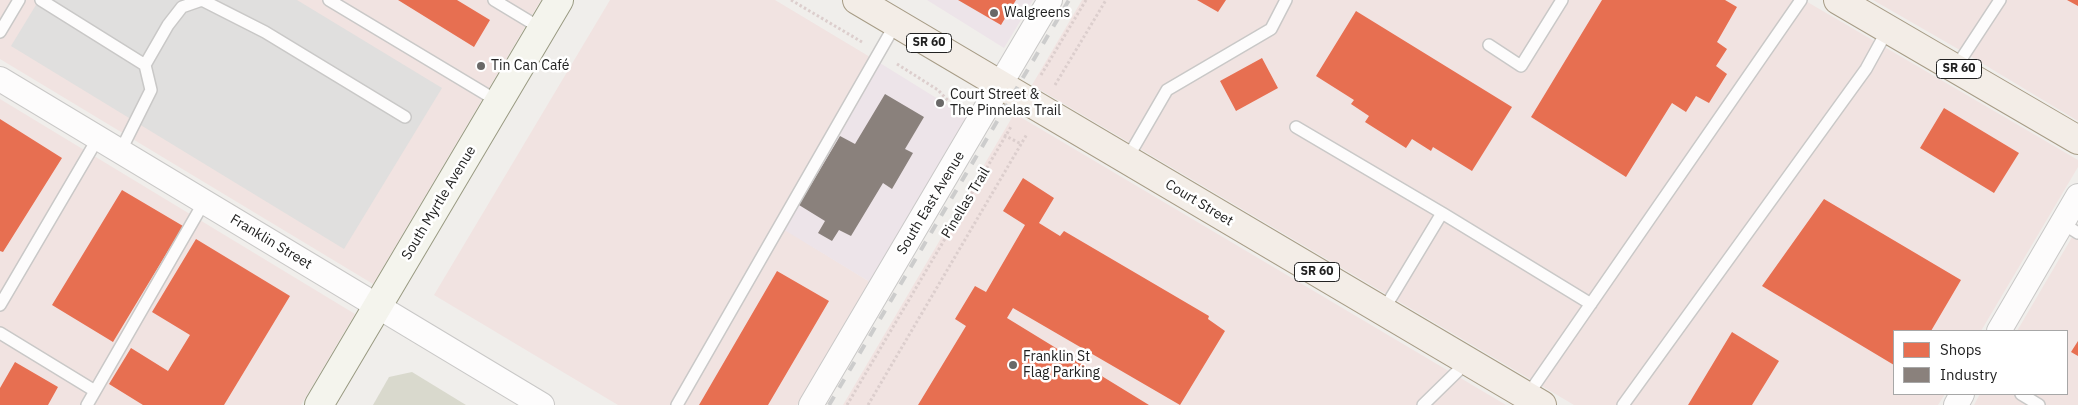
<!DOCTYPE html>
<html>
<head>
<meta charset="utf-8">
<style>
	body { margin:0 }
	#map { position:relative; width:2078px; height:405px; overflow:hidden; background:#f0eeeb; font-family:"IBM Plex Sans",sans-serif }
	canvas { display:block }
	.legend { position:absolute; left:1893px; top:330px; width:175px; height:65px; box-sizing:border-box; background:#fff; border:1px solid #a7a7a7; margin:0; padding:6px 9px; list-style:none; font-size:15px; color:#222 }
	.legend li { display:flex; align-items:center; gap:10px; height:25px }
	.legend b { width:25px; border:1px solid #a7a7a7 }
</style>
</head>
<body>
<div id="map">
<canvas width="2078" height="405"></canvas>
<ul class="legend">
<li><b style="height:14px;background:#e76f51"></b>Shops</li>
<li><b style="height:14px;background:#8a817c"></b>Industry</li>
</ul>
</div>
<script>
const context = document.querySelector('canvas').getContext('2d');
context.lineJoin = 'round';
function fill(path, color) { context.fillStyle = color; context.fill(path, 'evenodd'); }
const toPath = rows => new Path2D(rows.map(r => 'M' + r).join(''));
function trace(path, color, width, dash) { context.strokeStyle = color; context.lineWidth = width; context.lineCap = dash ? 'butt' : 'round'; context.setLineDash(dash || []); context.stroke(path); }
function write(font, color, halo, rows, align = 'center') {
  context.font = font + ' "IBM Plex Sans",sans-serif'; context.lineWidth = 5; context.setLineDash([]); context.textBaseline = 'middle'; context.strokeStyle = halo; context.fillStyle = color; for (const [text, x, y, turn = 0] of rows) {
    context.save(); context.translate(x, y); context.rotate((+turn || 0) * Math.PI / 180); context.textAlign = isNaN(turn) ? turn : align; if (halo) context.strokeText(text, 0, 0); context.fillText(text, 0, 0); context.restore();
  }
}
const commercial = toPath([
	[0,0,541,0,373,284,0,59],
	[610,0,775,0,880,63,781,227,870,282,797,405,618,405,434,295],
	[1082,0,1804,0,2078,160,2078,167,1981,331,1894,331,1894,394,1945,394,1938,405,1574,405,1032,85],
	[1873,0,2078,0,2078,121,1965,53],
	[0,99,355,314,301,405,0,405],
	[1014,114,1017,115,1506,405,843,405],
	[2078,227,2078,405,1974,405,1980,394,2067,394,2067,331,2017,331]
]);
const industrial = toPath([
	[927,0,1033,0,1004,48],
	[880,63,967,117,870,282,781,228]
]);
const construction = toPath([
	[412,372,466,405,373,405,389,377]
]);
const parking = toPath([
	[39,0,297,0,442,88,344,249,11,46]
]);
const shops = toPath([
	[398,0,457,0,490,20,474,47],
	[958,0,1016,0,1001,25],
	[1197,0,1226,0,1218,12],
	[1602,0,1725,0,1737,7,1717,42,1727,49,1716,66,1727,74,1709,103,1696,96,1686,112,1672,103,1626,177,1531,117],
	[2067,0,2078,0,2078,6],
	[1356,11,1512,107,1472,171,1433,147,1431,151,1412,139,1406,148,1365,122,1369,116,1351,104,1354,100,1316,76],
	[1262,58,1278,88,1236,111,1220,81],
	[1944,108,2019,153,1994,193,1920,148],
	[0,119,62,158,3,252,0,251],
	[1023,178,1054,198,1039,223,1060,236,1064,231,1209,316,1208,319,1225,331,1180,405,1013,308,1007,318,1149,405,918,405,966,326,955,319,975,286,986,292,1025,225,1003,211],
	[122,190,183,226,113,342,52,305],
	[1824,199,1961,280,1931,331,1894,331,1894,365,1762,286],
	[196,239,290,296,224,405,143,405,109,384,131,348,168,371,190,335,152,312],
	[777,271,829,301,768,405,699,405],
	[1732,332,1779,361,1752,405,1688,405],
	[2078,341,2078,356,2071,352],
	[15,362,58,387,48,405,0,405,0,388]
]);
const industry = toPath([
	[885,94,924,117,905,149,913,153,892,189,883,183,851,236,839,230,832,241,818,233,825,221,799,205,840,136,855,144]
]);
const path = toPath([
	[791,0,862,42],
	[897,64,938,90,955,108],
	[1041,75,1086,0],
	[1055,85,1106,0],
	[1004,135,1021,144],
	[847,405,1012,125],
	[868,405,1027,134]
]);
const lane = toPath([
	[41,0,145,65,151,90,120,152],
	[329,0,499,102],
	[494,0,542,29],
	[0,32,19,0],
	[1489,45,1521,66,1562,0],
	[145,65,168,25,182,7,202,0,265,32,405,117],
	[1956,67,2000,0],
	[1296,127,1442,213],
	[1127,159,1167,90,1271,29,1286,0],
	[2062,223,2078,233],
	[0,305,98,138],
	[1383,311,1442,213,1591,304],
	[0,333,95,391],
	[2021,394,2039,405],
	[1527,396,1801,0],
	[87,405,204,202],
	[677,405,896,23],
	[1423,405,1468,361],
	[1623,405,1866,69,1888,29]
]);
const street = toPath([
	[0,79,542,405],
	[1999,331,2078,196],
	[811,405,1050,0],
	[1956,405,1962,394]
]);
const secondary = toPath([
	[319,405,559,0]
]);
const primary = toPath([
	[857,0,1542,405],
	[1838,0,2078,140]
]);
const rail = toPath([
	[829,405,1069,0]
]);
const markers = [
	[994,13,5,"#6a6968"],
	[481,66,5,"#6a6968"],
	[940,103,5,"#6a6968"],
	[1013,365,5,"#6a6968"]
];
const shields = [
	[929,43,45],
	[1959,69,45],
	[1317,272,45]
];
const shieldNames = [
	["SR 60",929,43],
	["SR 60",1959,69],
	["SR 60",1317,272]
];
const poiNames = [
	["Walgreens",1004,13],
	["Tin Can Café",491,66],
	["Court Street &",950,95],
	["The Pinnelas Trail",950,111],
	["Franklin St",1023,357],
	["Flag Parking",1023,373]
];
const streetNames = [
	["South Myrtle Avenue",439,203,-59],
	["South East Avenue",931,203,-59],
	["Pinellas Trail",966,203,-59],
	["Court Street",1199,203,31],
	["Franklin Street",271,242,31]
];
fill(commercial, '#f1e3e1');
fill(industrial, '#ede4e9');
fill(construction, '#d9d9cd');
fill(parking, '#e0dfde');
fill(shops, '#e76f51');
fill(industry, '#8a817c');
trace(lane, '#c9c8c7', 14);
trace(street, '#c9c8c7', 26);
trace(secondary, '#999a82', 30);
trace(primary, '#a79c86', 30);
trace(path, '#dccecd', 3, [2.5, 2.5]);
trace(lane, '#fdfcfc', 11);
trace(street, '#fdfcfc', 24);
trace(secondary, '#f4f4ed', 28);
trace(primary, '#f3ede7', 28);
trace(rail, '#ccc', 4, [10, 10]);
for (const [x, y, r, color] of markers) { const dot = new Path2D(); dot.arc(x, y, r, 0, 2 * Math.PI); context.fillStyle = color; context.fill(dot); trace(dot, '#fff', 2); }
for (const [x, y, w] of shields) { const box = new Path2D(); box.roundRect(x - w / 2, y - 9.5, w, 19, 4); context.fillStyle = '#fff'; context.fill(box); trace(box, '#222', 1); }
write('bold 12px', '#222', null, shieldNames);
write('14px', '#222', '#fff', poiNames, 'left');
write('14px', '#222', '#fff', streetNames);
</script>
</body>
</html>
